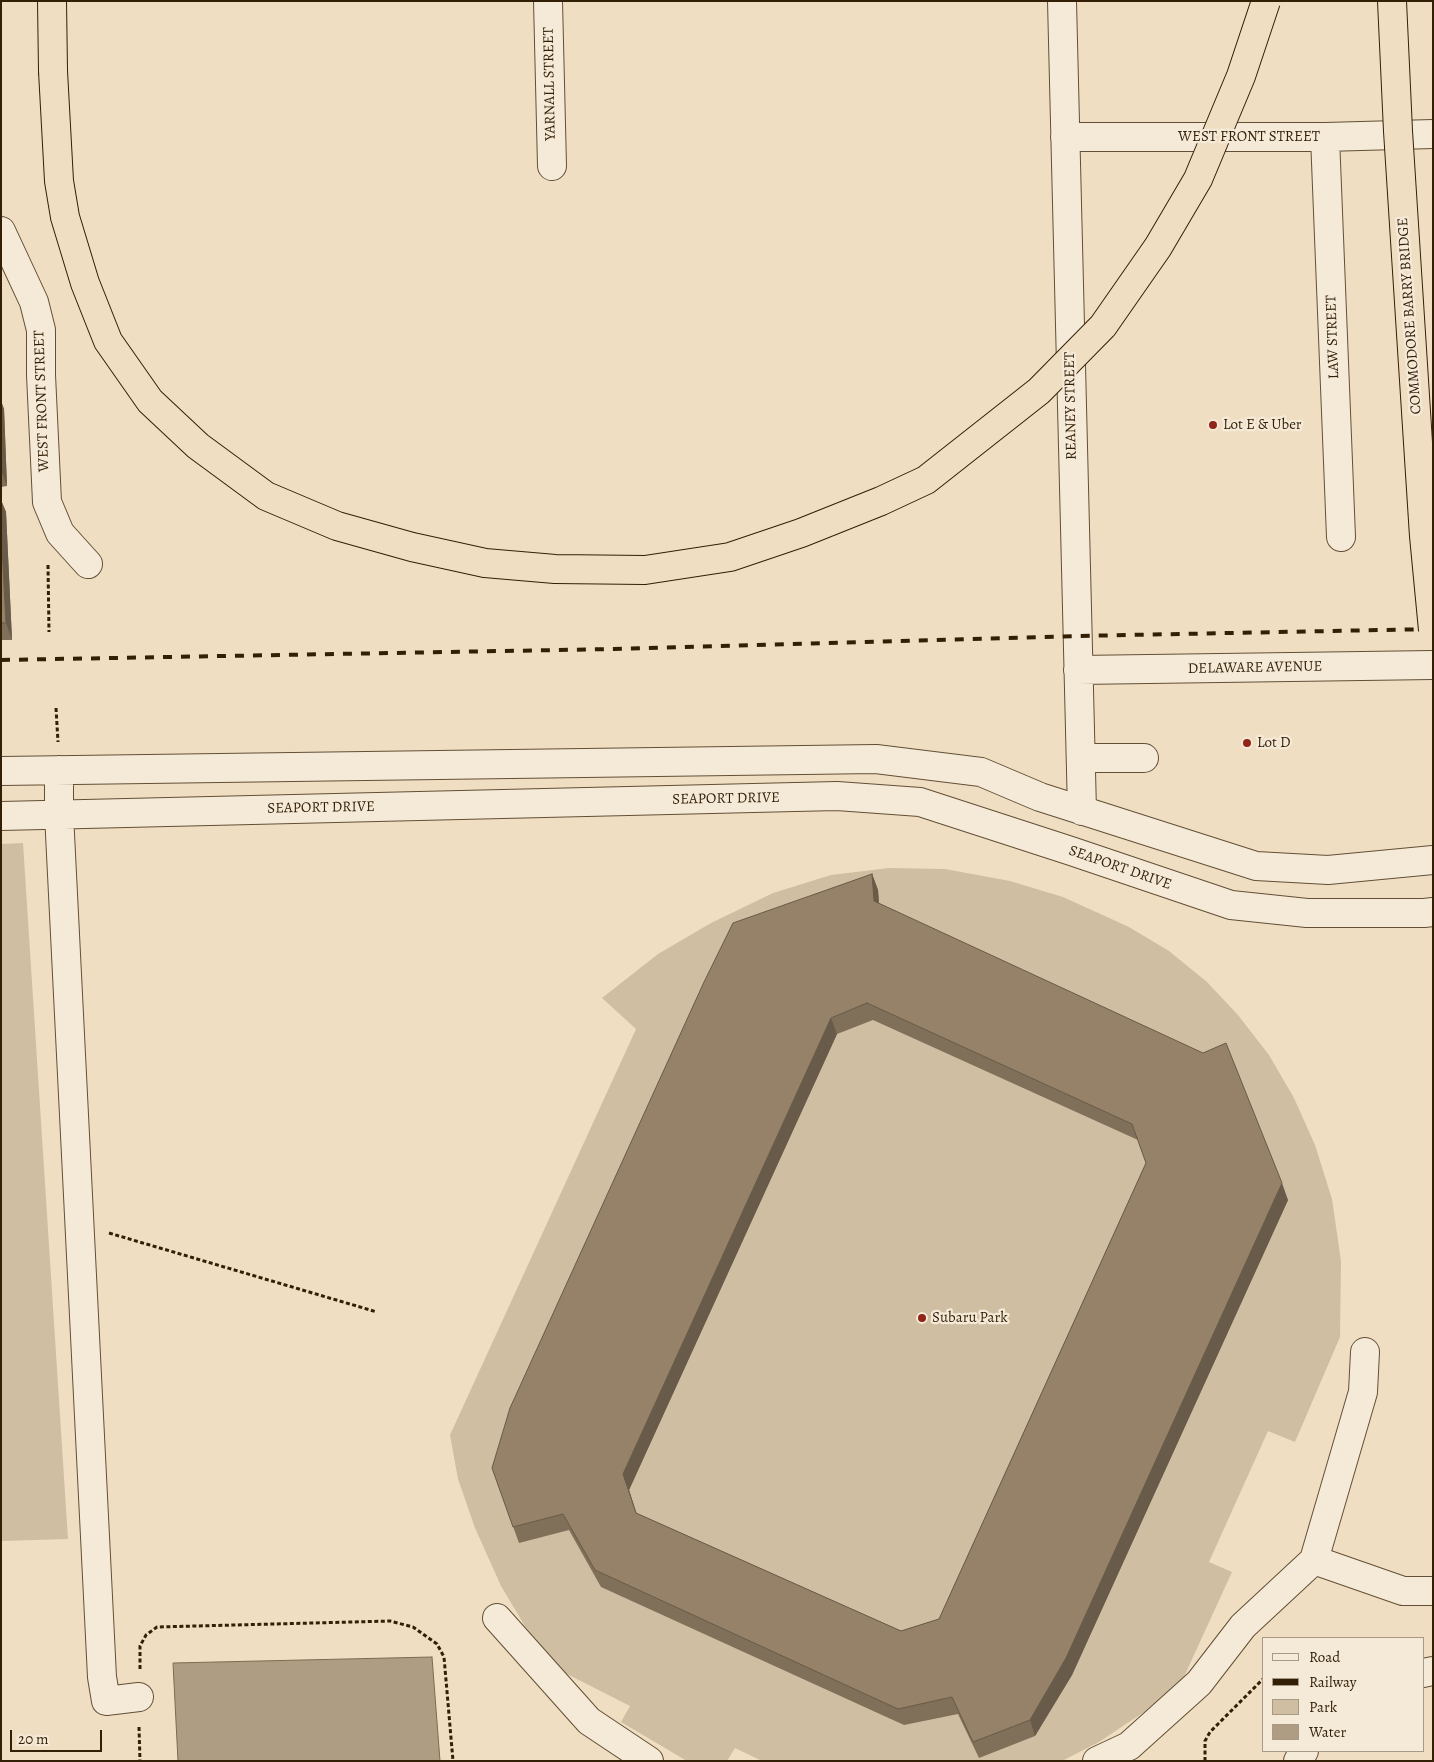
<!DOCTYPE html>
<html>
<head>
<meta charset="utf-8">
<style>
	body { margin:0 }
	#map { position:relative; width:1434px; height:1762px; overflow:hidden; background:#f0dec3; font-family:Alegreya,serif }
	canvas { display:block }
	.frame { position:absolute; inset:0; border:2px solid #321f06; pointer-events:none }
	.legend { position:absolute; left:1262px; top:1637px; width:162px; height:115px; box-sizing:border-box; background:#f5ead8; border:1px solid #a79984; margin:0; padding:6px 9px; list-style:none; font-size:15px; color:#321f06 }
	.legend li { display:flex; align-items:center; gap:10px; height:25px }
	.legend b { width:25px; border:1px solid #a79984 }
	.scale { position:absolute; left:10px; top:1730px; width:92px; height:22px; box-sizing:border-box; border:2px solid #321f06; border-top:0; padding-left:6px; font-size:15px; line-height:18px; white-space:nowrap; color:#321f06; -webkit-text-stroke:4px #f5ead8; paint-order:stroke }
</style>
</head>
<body>
<div id="map">
<canvas width="1434" height="1762"></canvas>
<div class="frame"></div>
<ul class="legend">
<li><b style="height:6px;background:#f5ead8"></b>Road</li>
<li><b style="height:6px;background:#321f06"></b>Railway</li>
<li><b style="height:14px;background:#d0bea3"></b>Park</li>
<li><b style="height:14px;background:#af9d83"></b>Water</li>
</ul>
<div class="scale">20 m</div>
</div>
<script>
const context = document.querySelector('canvas').getContext('2d');
context.lineJoin = 'round';
function fill(path, color) { context.fillStyle = color; context.fill(path, 'evenodd'); }
const toPath = rows => new Path2D(rows.map(r => 'M' + r).join(''));
function trace(path, color, width, dash) { context.strokeStyle = color; context.lineWidth = width; context.lineCap = dash ? 'butt' : 'round'; context.setLineDash(dash || []); context.stroke(path); }
function write(font, color, halo, rows, align = 'center') {
  context.font = font + ' Alegreya,serif'; context.lineWidth = 4.5; context.setLineDash([]); context.textBaseline = 'middle'; context.strokeStyle = halo; context.fillStyle = color; for (const [text, x, y, turn = 0] of rows) {
    context.save(); context.translate(x, y); context.rotate((+turn || 0) * Math.PI / 180); context.textAlign = isNaN(turn) ? turn : align; if (halo) context.strokeText(text, 0, 0); context.fillText(text, 0, 0); context.restore();
  }
}
const green = toPath([
	[23,843,68,1539,1,1541,1,844],
	[889,868,945,869,1010,881,1063,897,1129,927,1169,951,1207,982,1238,1015,1269,1055,1294,1098,1315,1145,1332,1199,1341,1261,1340,1337,1295,1442,1268,1431,1209,1562,1232,1572,1183,1679,1144,1712,1099,1742,1062,1761,762,1761,735,1748,727,1761,687,1761,621,1722,630,1706,565,1673,529,1633,501,1586,475,1528,458,1479,450,1435,636,1029,602,998,658,954,711,923,773,893,831,875]
]);
const water = toPath([
	[432,1657,440,1761,178,1761,173,1663,432,1657]
]);
const path = toPath([
	[48,565,49,632],
	[56,708,58,742],
	[109,1233,377,1312],
	[140,1669,140,1646,146,1635,157,1627,390,1621,413,1627,437,1644,444,1657,453,1761],
	[139,1727,140,1761],
	[1205,1761,1205,1741,1210,1732,1263,1679]
]);
const minor = toPath([
	[548,1,552,166],
	[1062,1,1082,811],
	[1065,137,1325,137,1433,134],
	[1325,137,1341,537],
	[1,231,34,302,41,330,41,375,47,502,60,533,88,564],
	[1078,670,1433,665],
	[1081,758,1144,758],
	[59,770,59,814,102,1677,106,1701,139,1697],
	[1,771,876,759,981,772,1040,797,1256,866,1328,870,1433,860],
	[1,816,837,796,920,802,1071,851,1231,905,1307,913,1424,913,1433,912],
	[1314,1560,1363,1392,1365,1352],
	[497,1618,589,1721,649,1761],
	[1423,1673,1433,1671],
	[1097,1761,1129,1746,1199,1683,1243,1626,1314,1560,1403,1591,1433,1591],
	[1298,1761,1304,1751]
]);
const highway = toPath([
	[52,1,53,71]
]);
const rail = toPath([
	[1,660,614,649,1077,636,1433,629]
]);
const highwayBridge = toPath([
	[1392,1,1398,131,1424,536,1433,630],
	[53,71,59,181,65,217,85,283,108,341,150,401,198,446,266,496,337,526,412,547,485,563,555,569,645,570,730,557,801,533,881,501,926,480,1039,391,1103,326,1158,247,1198,179,1241,76,1266,1]
]);
const wall = toPath([
	[1,401,4,409,7,486,1,487],
	[1,500,6,512,12,640,1,640],
	[872,874,878,890,879,904,1288,1200,1072,1675,1035,1736,979,1758,958,1714,904,1725,601,1587,569,1530,519,1543,492,1468],
	[873,1020,1138,1140,1146,1163,939,1619,901,1631,636,1513,629,1490,837,1034]
]);
const shadedWall = toPath([
	[1,401,4,409,7,486,1,470],
	[1,500,6,512,12,640,6,623,1,527],
	[872,874,878,890,880,918,874,901],
	[831,1018,837,1034,629,1490,642,1530,623,1474],
	[1282,1183,1288,1200,1072,1675,1035,1736,1030,1720]
]);
const building = toPath([
	[1,527,6,623,1,623,1,527],
	[872,874,874,901,1203,1053,1226,1043,1282,1183,1066,1658,1030,1720,973,1742,952,1697,898,1709,595,1570,563,1514,513,1527,492,1468,510,1408,704,982,733,923,872,874],
	[867,1003,1132,1124,1146,1163,939,1619,901,1631,636,1513,623,1474,831,1018,867,1003]
]);
const markers = [
	[1213,425,5,"#8f2418"],
	[1247,743,5,"#8f2418"],
	[922,1318,5,"#8f2418"]
];
const streetNames = [
	["YARNALL STREET",550,84,-91],
	["WEST FRONT STREET",1249,137],
	["COMMODORE BARRY BRIDGE",1410,316,-94],
	["LAW STREET",1333,337,-92],
	["WEST FRONT STREET",42,401,-92],
	["REANEY STREET",1071,406,-91],
	["DELAWARE AVENUE",1255,668,-1],
	["SEAPORT DRIVE",726,799,-1],
	["SEAPORT DRIVE",321,808,-1],
	["SEAPORT DRIVE",1120,868,19]
];
const poiNames = [
	["Lot E & Uber",1223,425],
	["Lot D",1257,743],
	["Subaru Park",932,1318]
];
fill(green, '#d0bea3');
fill(water, '#af9d83');
trace(water, '#7d6b51', 1);
trace(minor, '#624f35', 30);
trace(highway, '#321f06', 30);
trace(path, '#321f06', 3, [4, 2.5]);
trace(minor, '#f5ead8', 28);
trace(highway, '#f0dec3', 28);
trace(rail, '#321f06', 4, [9, 9]);
trace(highwayBridge, '#321f06', 30, []);
trace(highwayBridge, '#f0dec3', 28);
fill(wall, '#807059');
fill(shadedWall, '#685b49');
fill(building, '#958268');
trace(building, '#685b49', 1);
for (const [x, y, r, color] of markers) { const dot = new Path2D(); dot.arc(x, y, r, 0, 2 * Math.PI); context.fillStyle = color; context.fill(dot); trace(dot, '#f5ead8', 2); }
write('15px', '#321f06', '#f5ead8', streetNames);
write('15px', '#321f06', '#f5ead8', poiNames, 'left');
</script>
</body>
</html>
